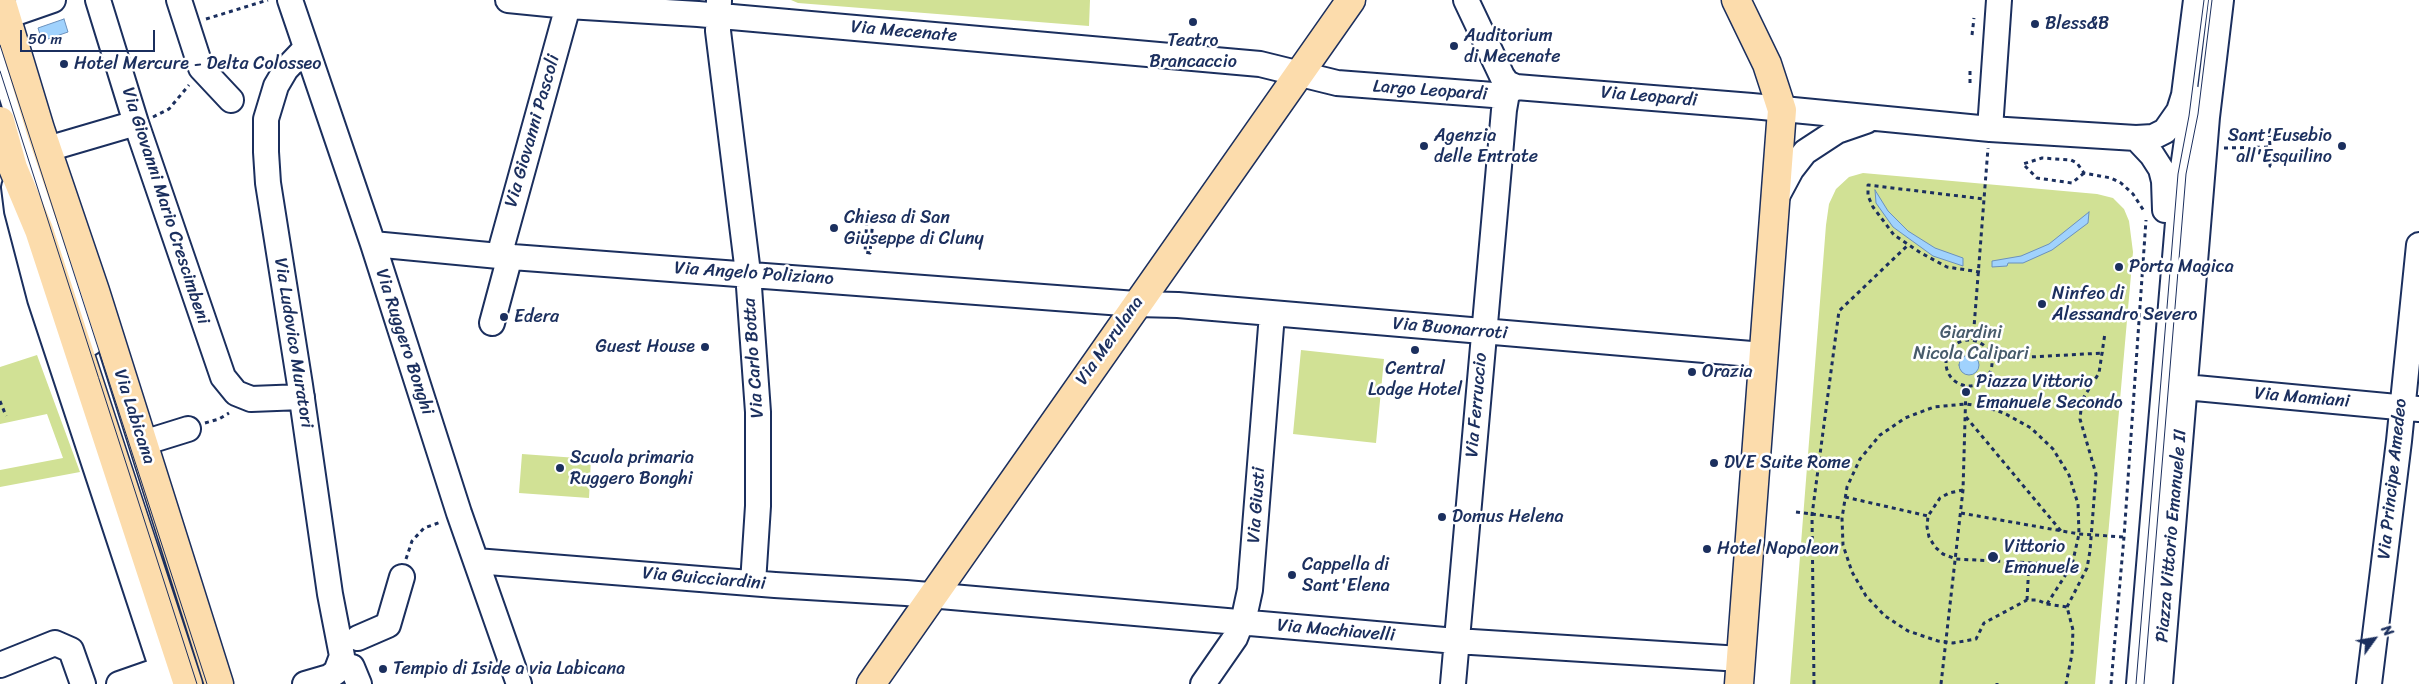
<!DOCTYPE html>
<html>
<head>
<meta charset="utf-8">
<style>
	body { margin:0 }
	#map { position:relative; width:2419px; height:684px; overflow:hidden; background:#fff; font-family:Sriracha,sans-serif }
	canvas { display:block }
	.north { position:absolute; left:2349px; top:614px; width:50px; height:50px; -webkit-text-stroke:4px #fff; paint-order:stroke; rotate:58deg; font-size:14px; font-weight:700; line-height:20px; text-align:center; color:#1b2f5e }
	.north::after { content:''; display:block; margin:auto; width:18px; height:22px; background:#1b2f5e; clip-path:polygon(50% 0,100% 100%,50% 72%,0 100%) }
	.scale { position:absolute; left:20px; top:30px; width:135px; height:22px; box-sizing:border-box; border:2px solid #1b2f5e; border-top:0; padding-left:6px; font-size:15px; line-height:18px; white-space:nowrap; color:#1b2f5e; -webkit-text-stroke:4px #fff; paint-order:stroke }
</style>
</head>
<body>
<div id="map">
<canvas width="2419" height="684"></canvas>
<div class="north">N</div>
<div class="scale">50 m</div>
</div>
<script>
const context = document.querySelector('canvas').getContext('2d');
context.lineJoin = 'round';
function fill(path, color) { context.fillStyle = color; context.fill(path, 'evenodd'); }
const toPath = rows => new Path2D(rows.map(r => 'M' + r).join(''));
function trace(path, color, width, dash) { context.strokeStyle = color; context.lineWidth = width; context.lineCap = dash ? 'butt' : 'round'; context.setLineDash(dash || []); context.stroke(path); }
function write(font, color, halo, rows, align = 'center') {
  context.font = font + ' Sriracha,sans-serif'; context.lineWidth = 5; context.setLineDash([]); context.textBaseline = 'middle'; context.strokeStyle = halo; context.fillStyle = color; for (const [text, x, y, turn = 0] of rows) {
    context.save(); context.translate(x, y); context.rotate((+turn || 0) * Math.PI / 180); context.textAlign = isNaN(turn) ? turn : align; if (halo) context.strokeText(text, 0, 0); context.fillText(text, 0, 0); context.restore();
  }
}
const green = toPath([
	[791,0,1090,0,1089,26,798,3],
	[1863,173,2097,194,2113,198,2124,209,2129,221,2133,252,2095,684,1790,684,1826,225,1829,204,1836,189,1849,177],
	[1301,350,1384,359,1376,443,1293,434],
	[37,355,80,472,0,487,0,470,63,458,47,414,0,424,0,367],
	[522,454,591,459,589,498,519,493]
]);
const water = toPath([
	[64,19,68,32,42,41,38,28,64,19],
	[1875,190,1888,211,1908,231,1935,248,1963,258,1963,266,1933,256,1893,227,1876,203,1875,190],
	[2089,212,2088,223,2052,250,2023,263,2008,263,2007,266,1992,267,1992,261,2021,256,2049,244,2089,212],
	'1959 365a10 10 0 1 1 20 0a10 10 0 1 1-20 0Z'
]);
const path = toPath([
	[206,19,268,0],
	[1972,35,1974,18],
	[1970,83,1970,68],
	[153,117,169,109,189,85],
	[2270,147,2270,166,2273,166],
	[2224,148,2270,147,2269,130,2274,130],
	[2084,173,2072,183,2037,178,2023,164,2042,158,2071,160,2077,163,2084,173,2111,178,2121,183,2133,194,2144,211],
	[867,218,873,219,870,253,865,252,867,218],
	[871,234,885,238],
	[1980,272,1947,267,1921,253,1894,235,1873,207,1868,196,1868,185,1984,199],
	'1946 363a23 23 0 1 1 46 0a23 23 0 1 1-46 0Z',
	[1973,340,1988,148],
	[1992,359,2104,353],
	[0,401,6,416],
	[1966,417,2061,531],
	[205,423,219,419,229,413],
	[1963,490,1949,493,1940,498,1928,516,1927,527,1929,537,1935,547,1943,554,1956,559,2072,565],
	[1845,497,1928,516],
	[1796,512,1842,518],
	[1961,513,2079,534,2124,537],
	[406,559,412,541,424,528,441,522],
	[2027,600,2029,563],
	[2047,604,2072,565,2079,534,2078,504,2069,475,2053,449,2031,428,2004,413,1985,407,1966,404,1934,407,1905,418,1880,435,1860,459,1847,487,1842,518,1843,545,1852,572,1866,596,1885,616,1908,631,1938,641,1953,643,1976,639,1984,623,2027,600,2037,600,2047,604,2067,607,2073,630,2072,654,2066,684],
	[2067,607,2087,568,2090,551,2096,474,2080,419,2082,400,2099,373,2105,333],
	[1814,684,1812,515,1839,311,1908,245],
	[1941,684,1963,490,1966,386],
	[1997,684,1997,683],
	[2111,684,2124,537,2146,220]
]);
const minor = toPath([
	[98,0,136,123,223,377,236,393,251,399,302,397],
	[179,0,201,68,231,100],
	[290,0,373,244,459,513,519,684],
	[508,0,568,6,698,14,1260,64,1337,83,1506,96],
	[719,0,718,31,748,273,758,412,758,506,753,583],
	[1466,0,1502,76,1507,83,1516,87,1752,106,1990,129,2136,138,2153,137,2165,131,2179,111,2184,95,2196,0],
	[7,16,53,0],
	[0,59,90,343],
	[1990,129,1999,0],
	[2136,138,2152,155,2161,169,2164,181,2165,210],
	[31,158,61,145,136,123],
	[14,187,17,211,40,299,167,684],
	[1776,198,1791,170,1805,152,1837,131,1866,121],
	[373,244,499,256,1136,304,1178,305,1763,355],
	[499,256,568,6],
	[492,323,510,256],
	[2185,387,2419,409],
	[143,443,188,429],
	[476,561,775,585,906,593,1456,641,1741,659],
	[358,638,388,625,402,577],
	[0,665,55,643,71,650,83,684],
	[352,667,359,684],
	[119,684,162,669],
	[305,684,329,677,336,672,342,656,330,594,300,385,268,183,266,152,266,119,276,86,286,69,306,48],
	[1203,684,1235,638,1245,613,1250,590,1272,314],
	[1453,684,1504,110,1507,93,1516,87],
	[2139,684,2182,175,2193,98],
	[2160,684,2207,117,2221,0],
	[2369,684,2399,441,2419,245]
]);
const major = toPath([
	[1,0,40,129,95,291,219,684],
	[1736,0,1767,64,1782,110,1739,684],
	[0,121,13,168,39,230,188,684],
	[871,684,1351,0]
]);
const tram = toPath([
	[0,45,207,684],
	[0,71,197,684],
	[2136,684,2178,174,2189,116,2204,0],
	[2144,684,2186,174,2198,114,2212,0]
]);
const markers = [
	[1193,22,5,"#1b2f5e"],
	[2035,24,5,"#1b2f5e"],
	[1454,46,5,"#1b2f5e"],
	[64,64,5,"#1b2f5e"],
	[1424,146,5,"#1b2f5e"],
	[2342,146,5,"#1b2f5e"],
	[834,228,5,"#1b2f5e"],
	[2119,267,5,"#1b2f5e"],
	[2042,304,5,"#1b2f5e"],
	[504,317,5,"#1b2f5e"],
	[705,347,5,"#1b2f5e"],
	[1415,350,5,"#1b2f5e"],
	[1692,372,5,"#1b2f5e"],
	[1966,392,5,"#1b2f5e"],
	[1714,463,5,"#1b2f5e"],
	[560,468,5,"#1b2f5e"],
	[1442,517,5,"#1b2f5e"],
	[1707,549,5,"#1b2f5e"],
	[1993,557,6,"#1b2f5e"],
	[1292,575,5,"#1b2f5e"],
	[383,669,5,"#1b2f5e"]
];
const poiNames = [
	["Bless&B",2045,24],
	["Auditorium",1464,36],
	["di Mecenate",1464,57],
	["Teatro",1193,41,"center"],
	["Brancaccio",1193,62,"center"],
	["Hotel Mercure - Delta Colosseo",74,64],
	["Agenzia",1434,136],
	["delle Entrate",1434,157],
	["Sant'Eusebio",2332,136,"right"],
	["all'Esquilino",2332,157,"right"],
	["Chiesa di San",844,218],
	["Giuseppe di Cluny",844,239],
	["Porta Magica",2129,267],
	["Ninfeo di",2052,294],
	["Alessandro Severo",2052,315],
	["Edera",514,317],
	["Guest House",695,347,"right"],
	["Central",1415,369,"center"],
	["Lodge Hotel",1415,390,"center"],
	["Orazia",1702,372],
	["Piazza Vittorio",1976,382],
	["Emanuele Secondo",1976,403],
	["Scuola primaria",570,458],
	["Ruggero Bonghi",570,479],
	["DVE Suite Rome",1724,463],
	["Domus Helena",1452,517],
	["Vittorio",2004,547],
	["Emanuele",2004,568],
	["Hotel Napoleon",1717,549],
	["Cappella di",1302,565],
	["Sant'Elena",1302,586],
	["Tempio di Iside a via Labicana",393,669]
];
const streetNames = [
	["Via Mecenate",904,32,5],
	["Largo Leopardi",1430,91,4],
	["Via Leopardi",1649,97,5],
	["Via Giovanni Pascoli",533,131,-74],
	["Via Giovanni Mario Crescimbeni",165,206,72],
	["Via Angelo Poliziano",754,274,4],
	["Via Buonarroti",1450,329,5],
	["Via Merulana",1110,341,-55],
	["Via Ruggero Bonghi",404,342,72],
	["Via Ludovico Muratori",293,343,81],
	["Via Carlo Botta",754,358,-94],
	["Via Mamiani",2302,398,5],
	["Via Ferruccio",1477,405,-85],
	["Via Labicana",134,417,72],
	["Via Principe Amedeo",2393,479,-84],
	["Via Giusti",1257,505,-86],
	["Piazza Vittorio Emanuele II",2172,536,-85],
	["Via Guicciardini",704,579,5],
	["Via Machiavelli",1336,631,5]
];
const parkNames = [
	["Giardini",1971,333],
	["Nicola Calipari",1971,354]
];
fill(green, '#d1e195');
fill(water, '#a0d2fd');
trace(water, '#6b91bd', 1);
trace(minor, '#1b2f5e', 28);
trace(major, '#1b2f5e', 31);
trace(path, '#1b2f5e', 3, [4, 4]);
trace(minor, '#fff', 24);
trace(major, '#fcdcac', 28);
trace(tram, '#1b2f5e', 1);
for (const [x, y, r, color] of markers) { const dot = new Path2D(); dot.arc(x, y, r, 0, 2 * Math.PI); context.fillStyle = color; context.fill(dot); trace(dot, '#fff', 2); }
write('18px', '#1b2f5e', '#fff', poiNames, 'left');
write('18px', '#1b2f5e', '#fff', streetNames);
write('18px', '#485c6c', '#fff', parkNames);
</script>
</body>
</html>
